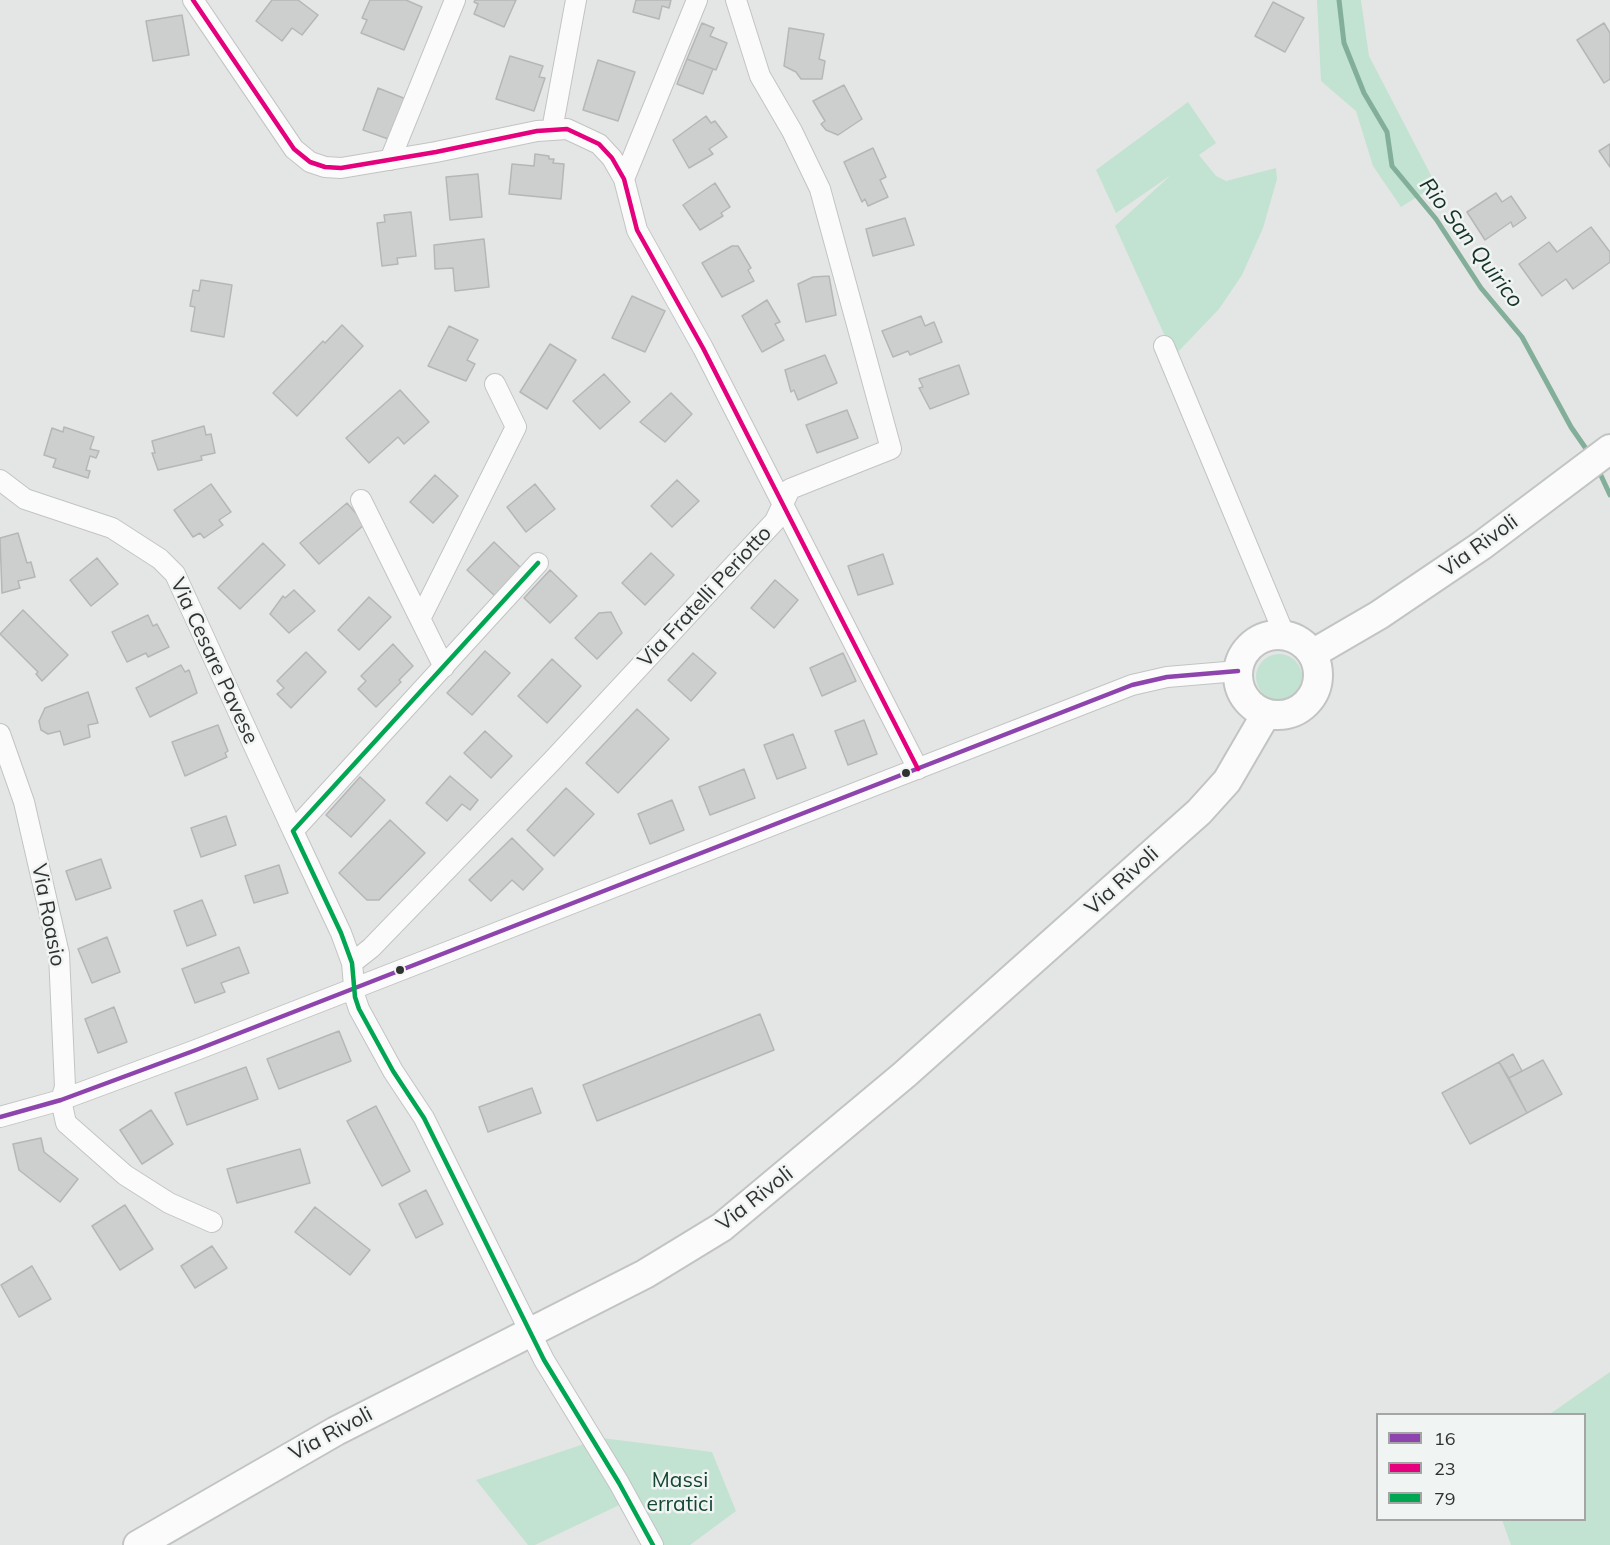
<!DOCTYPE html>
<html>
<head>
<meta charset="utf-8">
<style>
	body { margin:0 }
	#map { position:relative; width:1610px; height:1545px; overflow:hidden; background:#e4e6e5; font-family:Mulish,sans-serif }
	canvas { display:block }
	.legend { position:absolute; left:1376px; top:1413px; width:210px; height:108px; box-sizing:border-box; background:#f0f4f2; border:2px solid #a3a6a5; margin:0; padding:8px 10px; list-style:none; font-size:18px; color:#303231 }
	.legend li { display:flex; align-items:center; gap:12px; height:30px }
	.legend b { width:30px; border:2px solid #a3a6a5 }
</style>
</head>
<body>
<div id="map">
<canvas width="1610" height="1545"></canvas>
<ul class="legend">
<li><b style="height:8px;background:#8e44ad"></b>16</li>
<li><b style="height:8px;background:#e5007d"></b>23</li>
<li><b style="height:8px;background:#00a651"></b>79</li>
</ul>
</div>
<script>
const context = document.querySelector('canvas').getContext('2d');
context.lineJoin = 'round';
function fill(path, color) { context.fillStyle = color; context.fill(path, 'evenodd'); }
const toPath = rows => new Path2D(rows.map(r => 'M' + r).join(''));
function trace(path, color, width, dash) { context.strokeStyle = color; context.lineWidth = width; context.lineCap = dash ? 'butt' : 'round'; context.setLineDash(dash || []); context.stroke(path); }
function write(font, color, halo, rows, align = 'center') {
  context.font = font + ' Mulish,sans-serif'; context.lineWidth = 5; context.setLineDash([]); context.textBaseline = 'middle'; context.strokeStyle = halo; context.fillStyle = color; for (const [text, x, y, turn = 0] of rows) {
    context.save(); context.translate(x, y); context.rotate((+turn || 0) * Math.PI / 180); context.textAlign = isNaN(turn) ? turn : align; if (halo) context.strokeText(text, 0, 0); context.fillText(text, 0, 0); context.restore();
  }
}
const green = toPath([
	[1317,0,1361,0,1369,56,1436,185,1401,207,1373,166,1356,111,1321,81],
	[1188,102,1216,143,1199,155,1216,176,1226,181,1276,168,1277,179,1263,228,1242,275,1219,309,1174,356,1115,226,1171,175,1116,213,1096,170],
	'1256 677a23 23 0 1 1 46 0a23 23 0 1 1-46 0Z',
	[1610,1372,1610,1545,1511,1545,1502,1520,1584,1520,1584,1414,1550,1414],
	[602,1438,712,1452,736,1511,690,1545,659,1545,632,1499,535,1545,528,1545,476,1480]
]);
const stream = toPath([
	[1339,0,1344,43,1364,93,1387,132,1392,166,1436,219,1481,288,1522,337,1571,427,1589,453],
	[1598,469,1610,495]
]);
const building = toPath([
	[272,0,298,0,318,15,302,35,292,28,282,41,256,21,272,0],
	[370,0,406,0,422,7,404,50,361,33,367,20,362,18,370,0],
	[475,0,516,0,504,27,474,14,478,4,474,2,475,0],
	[636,0,671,0,669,8,662,6,659,19,633,12,636,0],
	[1273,2,1304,18,1285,52,1255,36,1273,2],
	[182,15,189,55,153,61,146,21,182,15],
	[702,23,714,28,710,36,727,43,716,70,687,59,702,23],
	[1604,23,1610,33,1610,79,1604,83,1577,40,1604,23],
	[789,28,824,34,819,59,825,61,822,79,801,79,796,72,784,66,789,28],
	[510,56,543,66,539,77,545,78,534,111,496,99,510,56],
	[687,59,713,69,703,94,677,84,687,59],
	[598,60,635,72,618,121,583,110,598,60],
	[844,85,862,119,838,135,826,130,821,124,825,121,813,101,844,85],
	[378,88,406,99,391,140,363,130,378,88],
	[706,116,711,123,715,121,727,137,709,149,713,154,689,168,673,140,706,116],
	[1610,144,1610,167,1599,151,1610,144],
	[873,148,886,177,880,180,888,197,868,206,865,199,862,202,844,162,873,148],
	[535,154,549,156,549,159,554,159,553,163,564,164,561,199,509,194,512,164,534,166,535,154],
	[478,174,482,217,450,220,446,177,478,174],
	[715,183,730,207,721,213,723,216,700,230,683,205,715,183],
	[1496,193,1502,202,1511,196,1526,218,1513,227,1511,222,1485,240,1467,212,1496,193],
	[411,212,416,256,397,258,398,264,382,266,377,223,385,222,384,215,411,212],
	[905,218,914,245,873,256,866,229,905,218],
	[1591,227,1610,252,1610,262,1573,289,1566,279,1542,296,1519,264,1549,242,1557,252,1591,227],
	[484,239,489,287,455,291,453,268,435,269,434,245,484,239],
	[732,246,738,246,751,268,748,270,754,281,722,297,702,263,732,246],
	[829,276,836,315,806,322,798,284,813,277,829,276],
	[201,280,232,285,224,337,191,331,195,307,190,306,193,290,199,291,201,280],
	[632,296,665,311,645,352,612,338,632,296],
	[767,300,780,322,775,324,784,340,762,352,742,316,767,300],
	[921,316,925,326,934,322,942,342,910,355,908,351,893,357,882,331,921,316],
	[342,325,363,346,297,416,273,393,323,341,325,343,342,325],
	[449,326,478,340,467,360,475,364,466,381,428,366,449,326],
	[550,344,576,360,547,409,520,392,550,344],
	[825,355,837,383,798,400,794,390,791,392,785,370,825,355],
	[959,365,969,394,930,409,919,388,923,387,919,379,959,365],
	[604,374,630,402,600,429,573,401,604,374],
	[400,390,429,422,404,444,398,437,369,463,346,438,400,390],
	[671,393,692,414,665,442,640,422,671,393],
	[847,410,858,438,817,453,806,425,847,410],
	[204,426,206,435,211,434,215,453,201,456,202,460,158,470,152,453,155,453,152,441,204,426],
	[64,427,94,437,90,449,99,451,96,458,90,456,86,470,90,471,88,478,53,467,56,459,44,455,52,428,63,432,64,427],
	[435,475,458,496,433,523,410,502,435,475],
	[677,480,699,501,672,527,651,506,677,480],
	[211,484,231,512,219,520,223,525,204,538,200,533,193,537,174,510,211,484],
	[535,484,555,509,526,532,507,507,535,484],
	[347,503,365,524,319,564,300,543,347,503],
	[18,533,27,563,31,562,35,577,18,581,20,588,2,593,0,538,18,533],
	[494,542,521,568,495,596,467,570,494,542],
	[263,543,285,565,240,609,218,588,263,543],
	[651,553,674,575,645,605,622,583,651,553],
	[883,554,893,584,858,595,848,566,883,554],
	[97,558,118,584,91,606,70,580,97,558],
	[550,570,577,596,550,623,524,598,550,570],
	[775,580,798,600,774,628,751,608,775,580],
	[294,590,315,611,289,633,270,614,283,596,285,598,294,590],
	[369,597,391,617,359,650,338,630,369,597],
	[23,610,68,655,42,681,36,674,38,672,0,634,23,610],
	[611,612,622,633,597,659,575,638,599,613,611,612],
	[148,615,153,626,157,624,169,647,148,657,146,653,127,662,112,632,148,615],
	[393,644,413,666,399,680,401,682,376,707,358,689,366,681,361,676,393,644],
	[485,651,510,673,472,715,447,693,485,651],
	[306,652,326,672,291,708,277,694,284,688,277,681,306,652],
	[693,653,716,673,691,701,668,680,693,653],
	[843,653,856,681,822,696,810,668,843,653],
	[552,659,581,686,547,723,518,696,552,659],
	[181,665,185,672,189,670,197,693,150,717,136,688,181,665],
	[88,692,98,723,88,725,90,737,64,745,60,731,48,734,41,730,39,721,45,708,88,692],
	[637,709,669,739,618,793,586,763,637,709],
	[864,720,877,754,848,765,835,731,864,720],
	[218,725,228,751,225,753,227,757,185,776,172,742,218,725],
	[485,731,512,756,491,778,464,753,485,731],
	[793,734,806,768,777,779,764,745,793,734],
	[744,769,755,798,710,815,699,787,744,769],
	[450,776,478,800,470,810,462,804,447,821,426,803,450,776],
	[360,777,385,800,351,837,326,815,360,777],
	[566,788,594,814,554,856,527,830,566,788],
	[672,800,684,830,650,844,638,814,672,800],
	[226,816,236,845,201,857,191,828,226,816],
	[390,820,425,853,379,900,367,900,339,873,390,820],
	[512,838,543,869,523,890,512,880,491,901,469,880,512,838],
	[101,859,111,888,76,900,66,871,101,859],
	[279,865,288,893,254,903,245,876,279,865],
	[202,900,216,935,187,946,174,911,202,900],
	[107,937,120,972,92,983,78,949,107,937],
	[239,947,249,973,221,983,225,992,195,1003,182,969,239,947],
	[114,1007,127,1042,98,1053,85,1019,114,1007],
	[760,1014,774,1050,597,1121,583,1085,760,1014],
	[339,1031,351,1061,279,1089,267,1059,339,1031],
	[1513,1054,1522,1071,1509,1078,1499,1062,1513,1054],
	[1543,1060,1562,1094,1527,1113,1509,1078,1543,1060],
	[1499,1062,1527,1113,1470,1144,1442,1093,1499,1062],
	[246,1067,258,1099,187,1125,175,1093,246,1067],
	[532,1088,541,1113,488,1132,479,1107,532,1088],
	[376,1106,410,1171,382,1186,347,1121,376,1106],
	[151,1110,173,1144,142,1164,120,1130,151,1110],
	[41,1138,44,1152,78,1179,60,1202,19,1170,13,1144,41,1138],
	[300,1149,310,1183,237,1203,227,1169,300,1149],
	[426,1190,443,1224,416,1238,399,1204,426,1190],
	[125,1205,153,1249,120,1270,92,1226,125,1205],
	[315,1207,370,1250,350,1275,295,1232,315,1207],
	[212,1246,227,1268,195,1288,181,1266,212,1246],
	[32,1266,51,1299,19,1317,1,1285,32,1266]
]);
const street = toPath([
	[193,0,294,149,310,162,325,167,341,168,436,152,537,131,567,129,599,144,612,158,624,179,637,230,703,348,918,769],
	[552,130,576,0],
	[390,160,455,0],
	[624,179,697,0],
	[1164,346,1285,636],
	[0,480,25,499,112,528,160,559,175,574,293,831],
	[361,500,444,667],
	[538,563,293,831,341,933,352,963,355,997,359,1009,393,1071,424,1118,544,1360,619,1483,653,1545],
	[420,619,516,427,495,384],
	[0,734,24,802,59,954,65,1087,61,1100,66,1123,125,1175,169,1203,212,1222],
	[352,963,371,948,552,761,775,521,790,489,891,449,820,189,792,131,760,76,736,0],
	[0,1117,61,1100,196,1050,1132,685,1167,677,1238,671]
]);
const secondary = toPath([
	'1238 675a40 40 0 1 1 80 0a40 40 0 1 1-80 0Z',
	[1312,654,1379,615,1481,546,1610,449],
	[138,1545,336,1431,645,1274,722,1227,904,1075,1199,812,1227,781,1266,714]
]);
const bus1 = toPath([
	[0,1117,61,1100,196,1050,1132,685,1167,677,1238,671]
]);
const bus2 = toPath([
	[193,0,294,149,310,162,325,167,341,168,436,152,537,131,567,129,599,144,612,158,624,179,637,230,703,348,918,769]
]);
const bus3 = toPath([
	[538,563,293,831,341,933,352,963,355,997,359,1009,393,1071,424,1118,544,1360,619,1483,653,1545]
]);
const markers = [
	[906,773,5,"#303231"],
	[400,970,5,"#303231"]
];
const streetNames = [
	["Via Rivoli",1479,546,-36],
	["Via Fratelli Periotto",705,597,-47],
	["Via Cesare Pavese",214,661,65],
	["Via Rivoli",1122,881,-42],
	["Via Roasio",48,915,79],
	["Via Rivoli",755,1199,-38],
	["Via Rivoli",331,1434,-28]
];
const parkNames = [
	["Massi",680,1481],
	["erratici",680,1505]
];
const waterNames = [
	["Rio San Quirico",1471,243,53]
];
fill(green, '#c2e2d2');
trace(stream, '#82ae9a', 5);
fill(building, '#cdcfce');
trace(building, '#b5b7b6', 1.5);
trace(street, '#c2c4c3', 22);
trace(secondary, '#c2c4c3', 32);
trace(street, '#fbfbfb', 20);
trace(secondary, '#fbfbfb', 28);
trace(bus1, '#8e44ad', 4.5);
trace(bus2, '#e5007d', 4.5);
trace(bus3, '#00a651', 4.5);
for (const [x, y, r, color] of markers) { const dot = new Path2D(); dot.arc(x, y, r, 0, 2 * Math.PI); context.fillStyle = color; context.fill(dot); trace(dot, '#f0f4f2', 2); }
write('21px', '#303231', '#f0f4f2', streetNames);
write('21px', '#144733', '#f0f4f2', parkNames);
write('italic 22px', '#143225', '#f0f4f2', waterNames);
</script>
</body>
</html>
